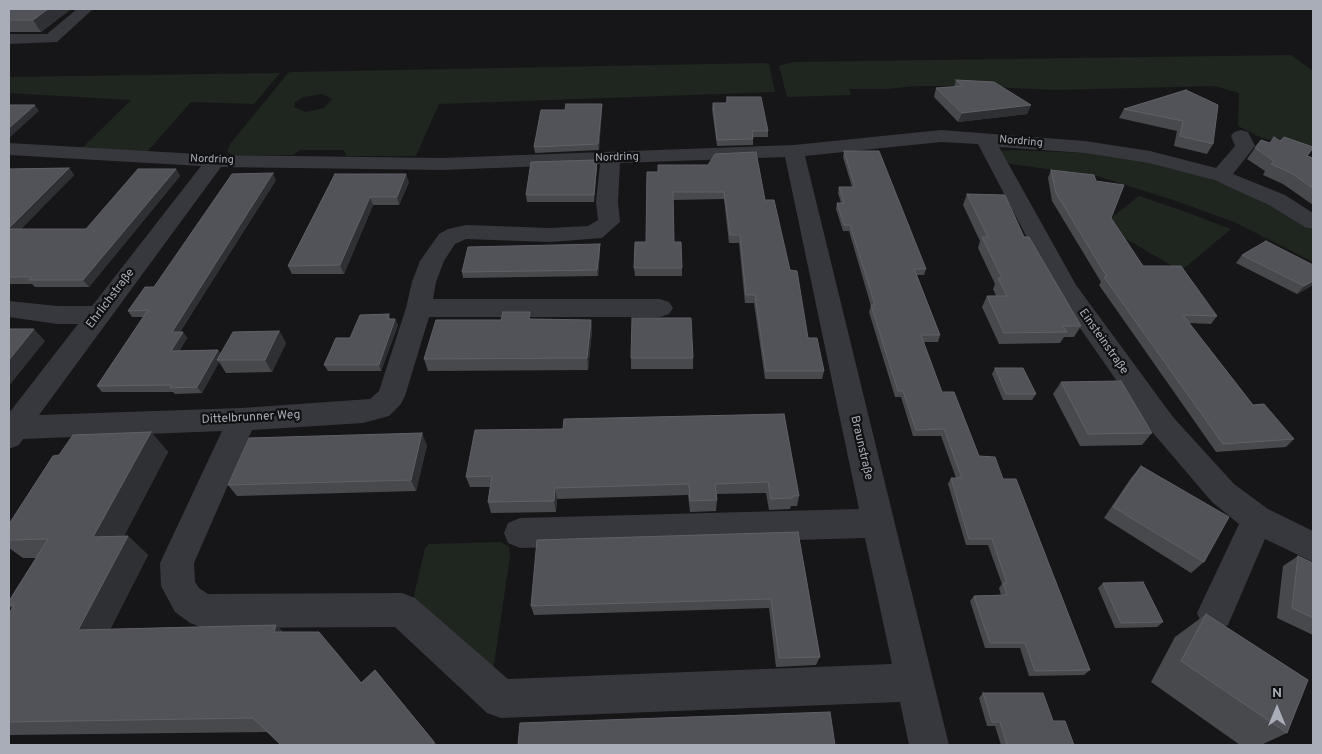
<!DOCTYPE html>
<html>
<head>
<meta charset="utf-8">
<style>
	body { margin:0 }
	#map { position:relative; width:1322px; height:754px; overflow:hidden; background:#161618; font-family:Overpass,sans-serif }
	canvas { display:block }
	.frame { position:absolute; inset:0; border:10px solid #a8adb8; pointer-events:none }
	.north { position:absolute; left:1252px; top:684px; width:50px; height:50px; -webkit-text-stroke:4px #111113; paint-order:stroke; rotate:0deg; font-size:14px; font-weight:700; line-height:20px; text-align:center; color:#a8adb8 }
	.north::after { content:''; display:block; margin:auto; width:18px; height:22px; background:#a8adb8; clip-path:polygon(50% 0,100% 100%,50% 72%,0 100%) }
</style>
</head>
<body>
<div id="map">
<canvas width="1322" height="754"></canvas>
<div class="frame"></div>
<div class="north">N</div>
</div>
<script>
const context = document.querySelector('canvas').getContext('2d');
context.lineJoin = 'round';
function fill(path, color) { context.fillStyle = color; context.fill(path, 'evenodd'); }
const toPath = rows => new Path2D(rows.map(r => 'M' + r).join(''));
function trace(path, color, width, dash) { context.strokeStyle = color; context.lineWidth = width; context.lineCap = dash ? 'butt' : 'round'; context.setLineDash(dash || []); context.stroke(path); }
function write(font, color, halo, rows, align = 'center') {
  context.font = font + ' Overpass,sans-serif'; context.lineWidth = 4.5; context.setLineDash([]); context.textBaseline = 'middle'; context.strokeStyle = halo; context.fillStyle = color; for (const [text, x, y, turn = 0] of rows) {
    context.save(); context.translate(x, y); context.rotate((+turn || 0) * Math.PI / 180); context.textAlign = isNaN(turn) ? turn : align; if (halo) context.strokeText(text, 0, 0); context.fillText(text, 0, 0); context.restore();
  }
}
const green = toPath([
	[1291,55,1313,71,1313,149,1262,138,1238,126,1239,93,1215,86,1056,90,968,86,917,86,886,89,849,89,851,95,787,97,779,66,793,62],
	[764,63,769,64,775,92,439,104,416,156,346,156,344,150,300,150,293,155,233,155,227,152,230,144,288,73,291,72],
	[322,94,332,99,324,108,306,112,294,107,295,102,304,97],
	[280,73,254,104,191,102,147,152,80,150,131,100,9,93,9,77],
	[1012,150,1087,153,1128,158,1157,164,1210,179,1239,190,1272,204,1313,230,1313,262,1234,222,1173,200,1097,176,1011,164,1005,161,1000,154,1002,151],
	[1139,196,1189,213,1231,229,1181,271,1121,236,1110,219],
	[501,542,509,547,510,556,492,678,412,604,425,548,429,544]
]);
const minor = toPath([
	[77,9,93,9,57,42,9,44,9,34,47,34,77,9],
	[941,130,1085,141,1150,151,1216,168,1235,146,1231,136,1234,132,1241,130,1248,132,1255,146,1233,174,1285,195,1313,213,1313,229,1305,227,1269,205,1214,180,1149,163,1085,153,999,147,1076,285,1173,417,1234,484,1268,509,1313,531,1313,562,1265,539,1228,625,1215,630,1202,625,1197,613,1239,524,1212,502,1153,433,1057,295,978,144,941,142,805,156,949,745,909,745,900,702,501,718,487,713,395,627,203,628,190,623,175,612,161,586,160,563,222,431,23,439,19,445,9,449,9,413,78,324,57,324,9,317,9,301,57,306,92,306,201,166,9,155,9,143,215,155,442,158,794,145,941,130],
	[785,157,859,509,520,518,508,523,504,533,508,543,520,548,865,538,892,664,508,679,415,598,402,593,208,594,199,588,195,582,194,563,252,430,363,423,389,416,401,404,405,396,429,317,660,317,669,314,673,308,669,302,660,299,433,299,436,282,444,261,455,244,466,239,550,242,602,238,620,222,618,202,620,163,785,157],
	[600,164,596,202,598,220,588,226,550,228,466,225,448,229,439,234,420,261,412,282,406,308,379,391,370,399,242,408,39,415,221,167,442,170,600,164]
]);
const wall = toPath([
	[9,9,71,9,41,32,9,32,9,33],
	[956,80,1031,105,1027,114,958,122,934,97,936,88,954,87],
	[1186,90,1213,144,1207,154,1174,146,1177,131,1119,118,1124,109],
	[727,97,768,131,768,137,753,137,753,145,717,146,712,109,713,103,726,103],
	[602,104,602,109,599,150,535,153,534,147],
	[1280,141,1308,156,1313,158,1313,205,1283,184,1263,175,1265,171,1247,159,1255,148],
	[844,151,926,269,924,275,917,275,940,335,938,342,923,342,942,392,979,456,1003,479,1090,670,1084,675,1029,676,1020,648,985,648,970,601,974,596,1001,595,999,588,1002,584,988,545,966,545,948,484,951,478,956,478,941,436,913,436,901,397,895,397,869,312,871,306,849,231,843,231,836,209,837,203,841,203,838,193,839,187,852,187,843,157],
	[597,160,597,166,594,202,527,202,526,195],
	[69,168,74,175,21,229,86,229,176,169,180,176,89,287,35,287,32,284,9,284,9,169],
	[1051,170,1096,181,1111,218,1143,266,1217,316,1211,324,1189,323,1253,405,1294,439,1286,447,1216,452,1099,285,1101,282,1052,201,1048,178],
	[647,172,765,200,790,270,808,338,824,371,822,379,765,379,754,303,745,303,739,243,729,243,724,199,673,200,674,242,682,268,682,276,635,276,634,268,646,242],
	[335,174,409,182,399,205,373,205,344,274,292,274,288,266],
	[276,180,180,332,183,332,187,338,179,351,218,350,221,354,279,331,286,343,272,372,226,373,219,362,202,393,175,394,173,392,102,392,97,386,143,317,132,317,128,311,154,287],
	[967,194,1024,237,1081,326,1074,337,1064,337,1060,343,999,344,982,307,987,296,996,296,993,289,995,284,978,248,980,241,963,205],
	[600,244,600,251,598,276,463,278,462,272],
	[1242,255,1313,265,1313,286,1313,285,1297,294,1236,263],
	[389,314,390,319,395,319,398,325,381,371,328,371,324,365,350,338],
	[531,319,591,320,592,331,588,370,428,371,424,359],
	[631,358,693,358,693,369,631,369],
	[995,368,1036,394,1032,400,1003,400,992,374],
	[1061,382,1152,433,1142,445,1080,446,1053,394],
	[784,414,799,496,797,506,791,506,790,509,769,510,766,493,716,494,717,500,716,511,690,512,688,495,557,499,556,512,491,513,488,502,490,487,470,487,466,477,563,429],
	[151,432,168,452,124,536,128,536,148,555,110,629,276,625,283,632,333,648,362,683,375,670,437,745,281,745,267,732,9,735,9,614,12,608,9,606,9,601,36,558,23,558,9,548,9,540,59,455],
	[427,445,416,491,237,496,228,485],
	[1141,466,1204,562,1191,573,1104,518,1131,478],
	[798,532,820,657,816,665,776,667,769,608,534,615,531,606],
	[1298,556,1313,563,1313,635,1277,618,1283,566],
	[1103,583,1163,622,1157,627,1115,628,1098,588],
	[1206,614,1287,733,1261,745,1240,745,1151,682,1175,637],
	[983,693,1053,721,1074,745,1001,745,995,726,987,726,979,698]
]);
const shadedWall = toPath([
	[48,9,71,9,41,32,33,20],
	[602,104,602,109,599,150,598,144],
	[35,105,39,111,9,138,9,128],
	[1031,105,1027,114,958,122,962,113],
	[597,160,597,166,594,202,594,195],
	[69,168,74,175,14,236,9,228],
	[176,169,180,176,89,287,83,280],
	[273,173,276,180,176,338,172,332],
	[406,174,409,182,399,205,397,197],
	[370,197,373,205,344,274,340,265],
	[600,244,600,251,598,276,597,270],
	[1313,281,1313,285,1297,294,1304,286],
	[395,319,398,325,381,371,379,365],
	[591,320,592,331,588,370,587,358],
	[34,329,45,341,9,386,9,360],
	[279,331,286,343,272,372,265,360],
	[183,332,187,338,176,357,171,351],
	[218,350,222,356,217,360,219,362,202,393,197,387],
	[151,432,168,452,114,555,93,537],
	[422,433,427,445,416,491,411,480],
	[555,488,557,499,556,512,554,501],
	[128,536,148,555,102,646,78,630],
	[276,625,292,641,274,632],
	[319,632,333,648,374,698,361,683]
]);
const building = toPath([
	[9,9,48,9,33,20,9,20,9,9],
	[956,80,994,82,1031,105,962,113,936,88,963,86,956,80],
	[1186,90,1218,105,1213,144,1180,136,1183,121,1124,109,1186,90],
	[727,97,761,97,768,131,752,131,753,139,717,140,713,103,727,103,727,97],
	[566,104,602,104,598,144,534,147,541,110,565,110,566,104],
	[9,105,35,105,9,128,9,105],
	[1274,137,1280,141,1284,137,1313,147,1313,148,1307,156,1313,158,1313,188,1291,173,1271,164,1274,161,1255,148,1261,140,1270,143,1274,137],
	[844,151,879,151,926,269,914,269,940,335,921,335,942,392,954,392,979,456,995,457,1003,479,1016,479,1090,670,1035,671,1025,643,990,643,974,596,1007,595,1003,583,1007,583,992,539,969,539,951,478,962,478,944,429,916,430,903,391,898,391,871,305,875,305,850,225,844,225,837,203,844,203,839,187,855,187,844,151],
	[756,152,765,200,774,200,790,270,797,271,808,338,817,338,824,371,766,371,755,295,746,295,740,235,730,235,724,192,673,192,674,242,681,242,682,268,634,268,635,242,646,242,647,172,658,172,658,165,708,165,715,154,756,152],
	[597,160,594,195,526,195,531,162,597,160],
	[69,168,9,228,9,169,69,168],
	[138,169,176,169,83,280,29,280,32,277,9,277,9,229,86,229,138,169],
	[1051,170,1094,175,1096,181,1124,185,1111,218,1143,266,1181,266,1217,316,1183,315,1253,405,1264,404,1294,439,1223,444,1104,277,1107,277,1056,193,1051,170],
	[273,173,172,332,183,332,171,351,218,350,197,387,170,388,171,385,97,386,148,310,128,311,145,287,154,287,232,174,273,173],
	[335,174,406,174,397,197,370,197,340,265,288,266,335,174],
	[967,194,1005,195,1024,237,1029,237,1081,326,1063,326,1067,332,1004,333,987,296,1007,296,998,278,1002,278,982,237,988,237,967,194],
	[1266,241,1313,265,1313,281,1304,286,1242,255,1266,241],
	[600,244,597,270,462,272,468,247,600,244],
	[503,312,530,312,529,319,591,320,587,358,424,359,436,320,501,320,503,312],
	[389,314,387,319,395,319,379,365,324,365,336,338,350,338,360,315,389,314],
	[632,318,691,318,693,358,631,358,632,318],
	[9,329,34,329,9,360,9,329],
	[279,331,265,360,217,360,233,332,279,331],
	[995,368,1023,368,1036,394,1006,394,995,368],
	[1121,381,1152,433,1088,434,1061,382,1121,381],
	[784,414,799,496,793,496,793,498,771,499,768,482,715,484,717,500,690,501,689,484,555,488,554,501,488,502,492,476,466,477,475,430,563,429,564,419,784,414],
	[151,432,93,537,128,536,78,630,276,625,274,632,319,632,361,683,375,670,434,742,431,745,281,745,253,718,9,722,9,614,14,605,9,605,9,601,48,539,9,540,9,524,53,456,59,455,73,435,151,432],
	[422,433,411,480,228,485,249,438,422,433],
	[1141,466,1229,517,1204,562,1113,507,1141,466],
	[798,532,820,657,779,658,771,599,531,606,537,540,798,532],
	[1298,556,1313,563,1313,618,1292,608,1298,556],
	[1143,582,1163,622,1121,623,1103,583,1143,582],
	[1206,614,1308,680,1287,733,1181,661,1206,614],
	[983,693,1043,693,1053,721,1065,721,1074,745,1007,745,1000,722,992,722,983,693],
	[830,712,835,745,518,745,520,723,830,712]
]);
const farStreetnames = [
	["Nordring",1021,142,5],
	["Nordring",617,158,-2],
	["Nordring",212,160,2]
];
const streetNames = [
	["Ehrlichstraße",111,299,-53],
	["Einsteinstraße",1103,342,55],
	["Dittelbrunner Weg",251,418,-3],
	["Braunstraße",861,448,77]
];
fill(green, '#1e261f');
fill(minor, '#37383d');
fill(wall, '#47494d');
fill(shadedWall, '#2f3033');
fill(building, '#525359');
trace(building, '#5f6168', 1);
write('11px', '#a8adb8', '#111113', farStreetnames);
write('12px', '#a8adb8', '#111113', streetNames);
</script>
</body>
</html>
